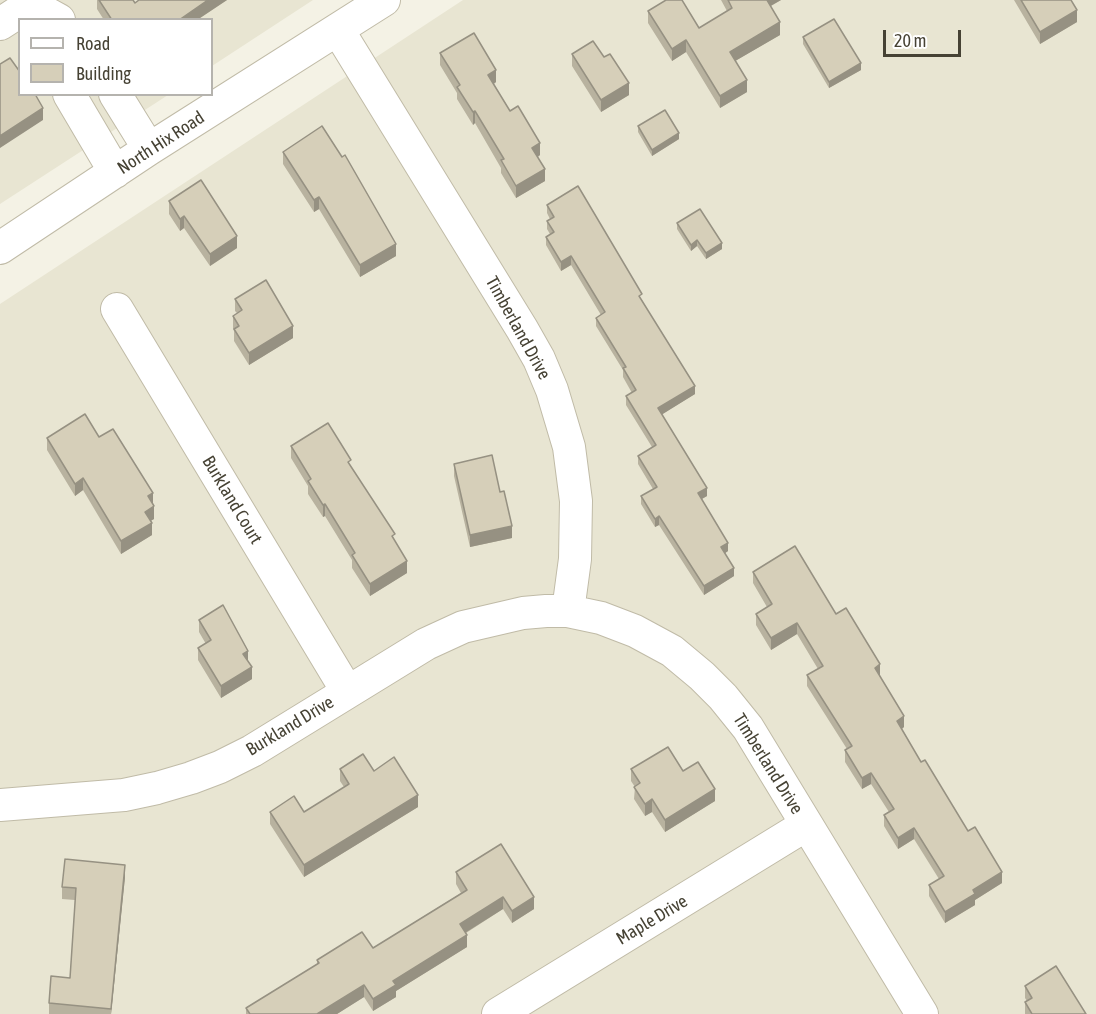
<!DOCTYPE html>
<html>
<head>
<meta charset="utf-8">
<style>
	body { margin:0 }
	#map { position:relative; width:1096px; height:1014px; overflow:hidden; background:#f4f2e5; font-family:"Asap Condensed",sans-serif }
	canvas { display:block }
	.legend { position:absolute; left:18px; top:18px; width:195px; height:78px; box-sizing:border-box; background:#fff; border:2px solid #b5b3ae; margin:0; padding:8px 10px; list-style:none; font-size:18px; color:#464234 }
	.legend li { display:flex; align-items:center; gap:12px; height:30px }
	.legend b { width:30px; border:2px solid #b5b3ae }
	.scale { position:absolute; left:883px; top:30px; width:78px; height:27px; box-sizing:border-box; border:3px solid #464234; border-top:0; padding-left:8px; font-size:18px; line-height:21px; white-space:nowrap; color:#464234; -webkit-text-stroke:4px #fff; paint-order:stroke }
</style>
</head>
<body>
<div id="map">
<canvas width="1096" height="1014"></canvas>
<ul class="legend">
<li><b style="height:8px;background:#fff"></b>Road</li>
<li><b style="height:16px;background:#d6cfb9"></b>Building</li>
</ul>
<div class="scale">20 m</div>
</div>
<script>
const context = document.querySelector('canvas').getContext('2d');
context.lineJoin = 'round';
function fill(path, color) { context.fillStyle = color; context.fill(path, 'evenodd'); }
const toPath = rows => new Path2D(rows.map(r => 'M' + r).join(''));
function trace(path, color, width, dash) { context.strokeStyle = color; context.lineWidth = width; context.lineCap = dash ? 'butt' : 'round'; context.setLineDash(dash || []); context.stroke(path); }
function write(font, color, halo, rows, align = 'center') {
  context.font = font + ' "Asap Condensed",sans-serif'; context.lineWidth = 4.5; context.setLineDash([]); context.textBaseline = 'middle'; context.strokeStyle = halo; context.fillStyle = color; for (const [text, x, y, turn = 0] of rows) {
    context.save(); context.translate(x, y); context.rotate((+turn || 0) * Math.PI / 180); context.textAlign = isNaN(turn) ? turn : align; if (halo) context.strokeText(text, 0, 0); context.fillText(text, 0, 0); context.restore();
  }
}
const residential = toPath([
	[0,0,313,0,212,66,212,20,20,20,20,94,168,95,0,204],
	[463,0,1096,0,1096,1014,0,1014,0,304]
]);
const minor = toPath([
	[30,4,59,20],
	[0,24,37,0],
	[338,30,522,329,539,359,552,390,569,447,576,501,575,559,568,611],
	[69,94,115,172],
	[115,94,149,149],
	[0,248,149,149,384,0],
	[117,309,347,691],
	[0,805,124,795,157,788,191,778,220,767,252,751,426,644,463,627,523,613,546,611,568,611,601,618,635,631,672,651,702,676,723,697,748,728,922,1014],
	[498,1014,806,825]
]);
const wall = toPath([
	[97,0,133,0,135,3,139,0,227,0,197,20,104,20,97,9],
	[721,0,781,0,771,6,780,35,735,61,747,92,720,108,686,52,672,61,648,23,648,11,699,28,727,11],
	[1014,0,1071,0,1077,22,1040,44],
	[803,37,861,70,829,88,803,44],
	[440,53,496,82,494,84,510,111,540,155,538,157,545,181,516,198,501,173,501,168,475,123,473,125,457,99,457,93,440,65],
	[572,54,629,95,601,112,572,66],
	[638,126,679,139,652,156,638,132],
	[283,152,396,256,360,277,319,209,314,212,283,164],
	[169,201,237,248,210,266,184,228,180,231,169,214],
	[547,205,642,300,695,394,662,414,707,496,702,499,728,551,725,553,734,576,704,595,659,525,655,527,641,504,641,496,653,489,638,464,638,456,652,447,626,405,626,396,632,393,623,377,623,370,596,326,596,318,601,315,571,265,561,271,546,245,546,237,550,234,547,229,547,221,550,219,547,213],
	[677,223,722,249,706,259,697,246,691,251,677,229],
	[235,299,293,338,249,365,234,341,234,331,233,328,233,316,237,313,235,311],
	[99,437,153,504,154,519,150,521,152,535,121,554,83,490,75,496,47,450,47,438],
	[291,446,351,468,395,542,407,573,370,596,352,568,352,560,325,516,323,517,308,494,308,486,291,458],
	[454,464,500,492,512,538,470,547,454,476],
	[753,572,836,614,880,676,904,727,902,729,921,762,1002,883,975,900,975,905,945,923,929,896,929,885,939,879,914,839,898,849,884,826,884,815,889,812,871,784,862,789,845,762,845,750,847,749,807,686,807,675,818,669,797,634,771,650,756,625,756,614,767,607,753,583],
	[199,620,248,661,252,679,221,698,198,660,198,648,206,644,199,632],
	[340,769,374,771,418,807,304,877,270,824,270,812,304,812,344,787,340,781],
	[631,769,683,771,715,801,665,832,652,812,645,816,634,799,635,787,631,781],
	[456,872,534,909,512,923,503,909,466,933,467,947,396,991,396,997,373,1011,364,997,337,1014,246,1014,246,1008,317,964,317,960,373,948,461,893,456,884],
	[125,877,111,1014,49,1014,49,1003,70,978,75,900,62,899,62,887],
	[1025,986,1086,1014,1025,1014,1025,1002,1027,1001,1025,998]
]);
const shadedWall = toPath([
	[208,0,227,0,197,20,179,20],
	[765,0,781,0,765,9],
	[1077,10,1077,22,1040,44,1040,32],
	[780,22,780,35,730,64,730,52],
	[686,40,686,52,672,61,672,49],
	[861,63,861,70,829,88,829,82],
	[496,70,496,82,488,87,488,75],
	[747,80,747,92,720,108,720,96],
	[629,83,629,95,601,112,601,100],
	[43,108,43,120,0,148,0,136],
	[475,111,475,123,473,125,473,112],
	[679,133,679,139,652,156,652,150],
	[540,143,540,155,532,160,532,148],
	[545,169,545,181,516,198,516,186],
	[319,197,319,209,314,212,314,200],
	[184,216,184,228,180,231,180,219],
	[237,236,237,248,210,266,210,254],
	[697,240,697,246,691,251,691,245],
	[722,243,722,249,706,259,706,253],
	[396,244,396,256,360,277,360,265],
	[571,256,571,265,561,271,561,262],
	[293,326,293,338,249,365,249,353],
	[695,386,695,394,658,417,658,408],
	[83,478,83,490,75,496,75,484],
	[707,488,707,496,698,501,698,493],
	[153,493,153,506,148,496],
	[325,504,325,516,323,517,323,505],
	[154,506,154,519,145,524,145,512],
	[659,516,659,525,655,527,655,519],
	[152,523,152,535,121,554,121,541],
	[512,526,512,538,470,547,470,535],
	[728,543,728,551,721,556,721,547],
	[407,561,407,573,370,596,370,584],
	[734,568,734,576,704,595,704,586],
	[797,623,797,634,771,650,771,638],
	[248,651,248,663,243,654],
	[880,664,880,676,875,679,875,668],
	[252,667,252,679,221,698,221,686],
	[904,716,904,727,897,732,897,721],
	[871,773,871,784,862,789,862,778],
	[715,789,715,801,665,832,665,820],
	[418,795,418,807,304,877,304,865],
	[652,799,652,812,645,816,645,804],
	[914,828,914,839,898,849,898,838],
	[125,865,125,877,111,1014,111,1009],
	[1002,872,1002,883,975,900,975,905,945,923,945,912,973,890],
	[503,897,503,909,460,936,460,924],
	[534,897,534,909,512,923,512,911],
	[467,935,467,947,396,991,396,997,373,1011,373,999,393,981],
	[364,985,364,997,337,1014,317,1014]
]);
const building = toPath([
	[99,0,133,0,135,3,139,0,208,0,179,20,112,20,99,0],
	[666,0,682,0,699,28,732,8,728,0,767,0,780,22,730,52,747,80,720,96,686,40,672,49,648,11,666,0],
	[1021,0,1071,0,1077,10,1040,32,1021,0],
	[834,19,861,63,829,82,803,37,834,19],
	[474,33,496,70,488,75,510,111,518,106,540,143,532,148,545,169,516,186,501,160,504,159,475,111,473,112,457,87,460,85,440,53,474,33],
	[593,41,604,57,610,54,629,83,601,100,572,54,593,41],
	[10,58,20,72,20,94,35,94,43,108,0,136,0,64,10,58],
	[665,110,679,133,652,150,638,126,665,110],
	[322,126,342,157,345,155,396,244,360,265,319,197,314,200,283,152,322,126],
	[201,180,237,236,210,254,184,216,180,219,169,201,201,180],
	[578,186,642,294,639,296,695,386,658,408,707,488,698,493,728,543,721,547,734,568,704,586,659,516,655,519,641,496,657,487,638,456,656,445,626,396,636,390,623,368,626,367,596,318,605,312,571,256,561,262,546,237,554,232,547,221,554,217,547,205,578,186],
	[700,209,722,243,706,253,697,240,691,245,677,223,700,209],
	[266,280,293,326,249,353,234,329,239,326,233,316,242,310,235,299,266,280],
	[85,414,99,437,113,429,153,493,148,496,154,506,145,512,152,523,121,541,83,478,75,484,47,438,85,414],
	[328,423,351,460,348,462,395,534,392,536,407,561,370,584,352,555,355,553,325,504,323,505,308,481,311,479,291,446,328,423],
	[492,455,500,492,504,491,512,526,470,535,454,464,492,455],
	[795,546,836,614,846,608,880,664,875,668,904,716,897,721,921,762,925,760,968,831,975,827,1002,872,973,890,975,894,945,912,929,885,944,876,914,828,898,838,884,815,894,809,871,773,862,778,845,750,852,746,807,675,823,666,797,623,771,638,756,614,772,604,753,572,795,546],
	[223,605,248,651,243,654,252,667,221,686,198,648,211,640,199,620,223,605],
	[668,747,683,771,698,762,715,789,665,820,652,799,645,804,634,787,640,783,631,769,668,747],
	[363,754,374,771,394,757,418,795,304,865,270,812,294,796,304,812,349,784,340,769,363,754],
	[501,844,534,897,512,911,503,897,460,924,467,935,393,981,396,985,373,999,364,985,317,1014,250,1014,246,1008,319,963,317,960,362,932,373,948,467,890,456,872,501,844],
	[65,859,125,865,111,1009,49,1003,51,976,70,978,76,888,62,887,65,859],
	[1056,966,1086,1014,1032,1014,1025,1002,1032,998,1025,986,1056,966]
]);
const streetNames = [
	["North Hix Road",161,143,-33],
	["Timberland Drive",518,328,61],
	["Burkland Court",232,500,59],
	["Burkland Drive",290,726,-31],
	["Timberland Drive",768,764,58],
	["Maple Drive",652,920,-31]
];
fill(residential, '#e8e5d2');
trace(minor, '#c0bba7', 34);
trace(minor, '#fff', 32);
fill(wall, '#b8b29f');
fill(shadedWall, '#969182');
fill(building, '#d6cfb9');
trace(building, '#969182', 1.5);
write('18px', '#464234', '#fff', streetNames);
</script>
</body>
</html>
